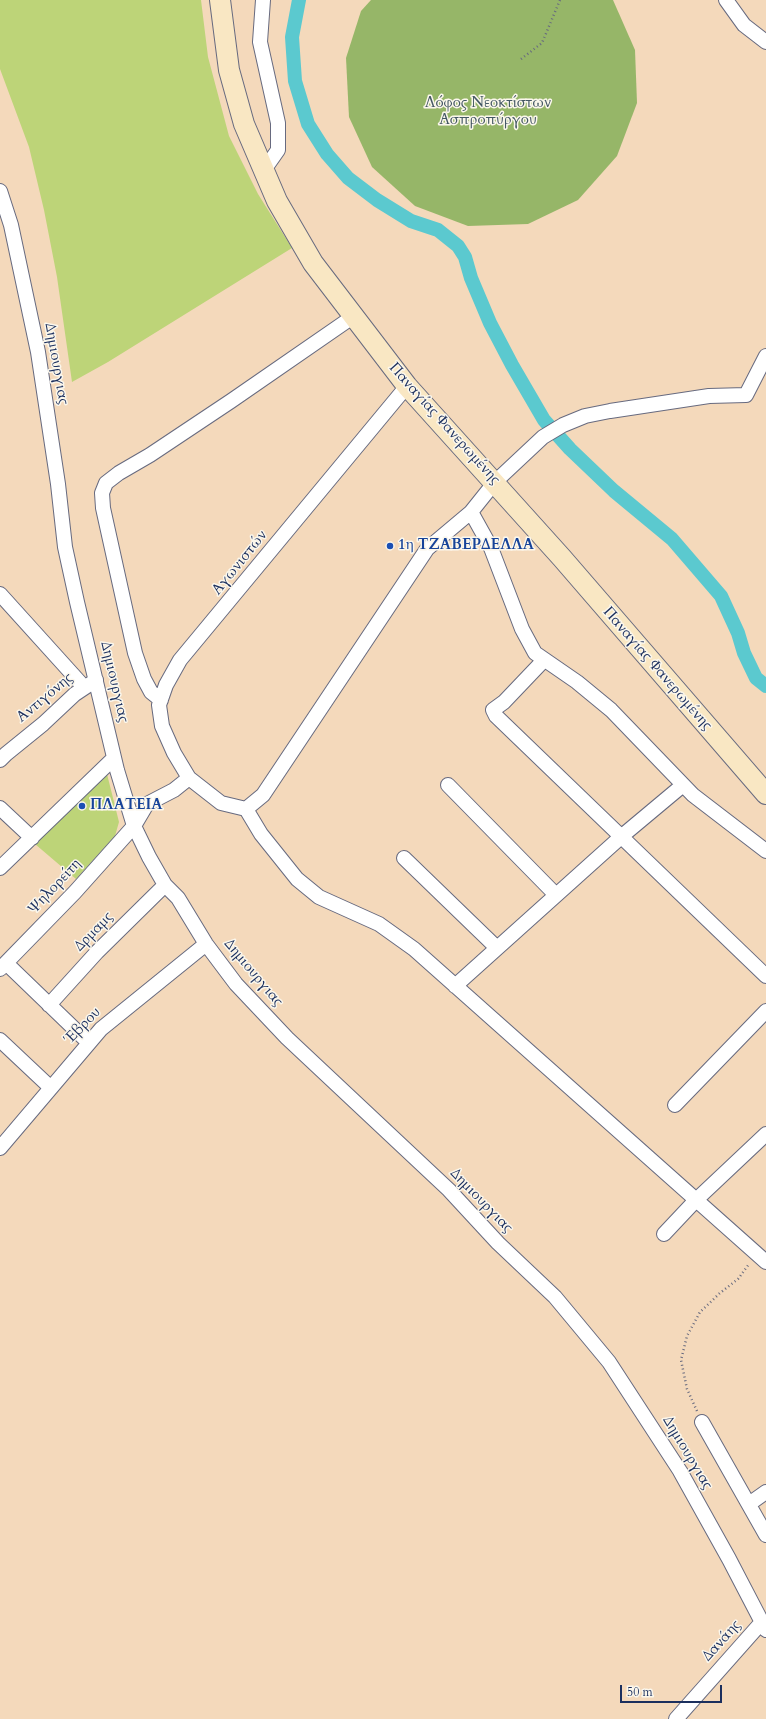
<!DOCTYPE html>
<html>
<head>
<meta charset="utf-8">
<style>
	body { margin:0 }
	#map { position:relative; width:766px; height:1719px; overflow:hidden; background:#f4d9bb; font-family:Cardo,serif }
	canvas { display:block }
	.scale { position:absolute; left:620px; top:1685px; width:102px; height:18px; box-sizing:border-box; border:2px solid #1b2f5e; border-top:0; padding-left:5px; font-size:12px; line-height:14px; white-space:nowrap; color:#1b2f5e; -webkit-text-stroke:3px #fbf7ec; paint-order:stroke }
</style>
</head>
<body>
<div id="map">
<canvas width="766" height="1719"></canvas>
<div class="scale">50 m</div>
</div>
<script>
const context = document.querySelector('canvas').getContext('2d');
context.lineJoin = 'round';
function fill(path, color) { context.fillStyle = color; context.fill(path, 'evenodd'); }
const toPath = rows => new Path2D(rows.map(r => 'M' + r).join(''));
function trace(path, color, width, dash) { context.strokeStyle = color; context.lineWidth = width; context.lineCap = dash ? 'butt' : 'round'; context.setLineDash(dash || []); context.stroke(path); }
function write(font, color, halo, rows, align = 'center') {
  context.font = font + ' Cardo,serif'; context.lineWidth = 3; context.setLineDash([]); context.textBaseline = 'middle'; context.strokeStyle = halo; context.fillStyle = color; for (const [text, x, y, turn = 0] of rows) {
    context.save(); context.translate(x, y); context.rotate((+turn || 0) * Math.PI / 180); context.textAlign = isNaN(turn) ? turn : align; if (halo) context.strokeText(text, 0, 0); context.fillText(text, 0, 0); context.restore();
  }
}
const green = toPath([
	[0,0,201,0,208,57,229,136,258,194,292,248,108,362,72,382,57,277,44,210,29,147,0,69],
	[107,774,119,822,115,836,76,879,35,844]
]);
const forest = toPath([
	[371,0,613,0,635,50,637,103,617,156,578,200,528,224,468,226,415,206,372,167,349,117,346,58,361,11]
]);
const canal = toPath([
	[299,0,292,37,295,81,308,124,327,154,348,178,377,200,411,221,438,230,458,246,465,257,471,278,490,323,512,365,544,420,570,449,614,491,672,539,721,596,738,633,744,653,756,678,766,686]
]);
const path = toPath([
	[521,59,542,43,560,0],
	[697,1411,687,1389,681,1360,687,1336,700,1312,720,1293,738,1279,749,1264]
]);
const minor = toPath([
	[263,0,260,42,278,123,278,150,264,170],
	[726,0,744,25,766,42],
	[0,191,11,225,38,352,58,484,65,547,77,602,117,770,134,826,149,857,165,885,178,898,206,944,236,984,287,1038,449,1190,498,1243,555,1297,609,1362,680,1471,729,1559,766,1630],
	[407,386,180,660,166,685,159,705,162,726,174,753,189,778,221,803,246,809,263,795,427,549,471,512,495,482,543,437,563,425,585,416,610,411,709,396,746,395,766,356],
	[471,512,491,548,522,629,535,653,577,682,611,710,693,795,766,851],
	[0,594,84,687],
	[544,660,504,702,493,710,496,716,766,976],
	[161,700,151,692,144,679,135,653,103,508,102,493,106,483,119,473,150,455,231,401,354,316],
	[0,760,6,754,43,724,75,694,96,680],
	[448,785,556,895],
	[0,808,32,838],
	[246,809,261,834,297,879,319,897,379,924,414,949,766,1262],
	[404,858,497,948],
	[0,868,114,758],
	[6,963,89,1043],
	[0,969,75,892,134,826,147,804,174,790,189,778],
	[455,986,622,836,683,785],
	[49,1005,97,952,165,885],
	[0,1040,51,1088],
	[675,1105,766,1011],
	[0,1148,101,1029,206,944],
	[664,1234,696,1200,766,1134],
	[702,1422,766,1535],
	[749,1504,766,1492],
	[676,1719,762,1622]
]);
const secondary = toPath([
	[220,0,229,70,244,124,277,201,313,263,407,386,562,558,766,794]
]);
const markers = [
	[390,546,4,"#1a4fb4"],
	[82,806,4,"#1a4fb4"]
];
const parkNames = [
	["Λόφος Νεοκτίστων",488,104],
	["Ασπροπύργου",488,121]
];
const streetNames = [
	["Δημιουργιας",56,364,80],
	["Παναγίας Φανερωμένης",444,424,48],
	["Αγωνιστών",240,563,-51],
	["Παναγίας Φανερωμένης",657,669,49],
	["Δημιουργιας",114,682,77],
	["Αντιγόνης",45,698,-40],
	["Ψηλορείτη",55,887,-47],
	["Δρμαμς",94,932,-46],
	["Δημιουργιας",253,973,50],
	["Έβρου",83,1026,-46],
	["Δημιουργιας",481,1201,46],
	["Δημιουργιας",687,1453,59],
	["Δανάης",722,1641,-48]
];
const transitNames = [
	["1η ΤΖΑΒΕΡΔΕΛΛΑ",398,546],
	["ΠΛΑΤΕΙΑ",90,806]
];
fill(green, '#bdd478');
fill(forest, '#96b668');
trace(canal, '#5bc9cf', 14);
trace(minor, '#676a7f', 16);
trace(secondary, '#676a7f', 22);
trace(path, '#676a7f', 2.5, [1, 3]);
trace(minor, '#fff', 14);
trace(secondary, '#f9e7c3', 20);
for (const [x, y, r, color] of markers) { const dot = new Path2D(); dot.arc(x, y, r, 0, 2 * Math.PI); context.fillStyle = color; context.fill(dot); trace(dot, '#fbf7ec', 1.5); }
write('15px', '#445864', '#fbf7ec', parkNames);
write('15px', '#1b2f5e', '#fbf7ec', streetNames);
write('bold 15px', '#164399', '#fbf7ec', transitNames, 'left');
</script>
</body>
</html>
